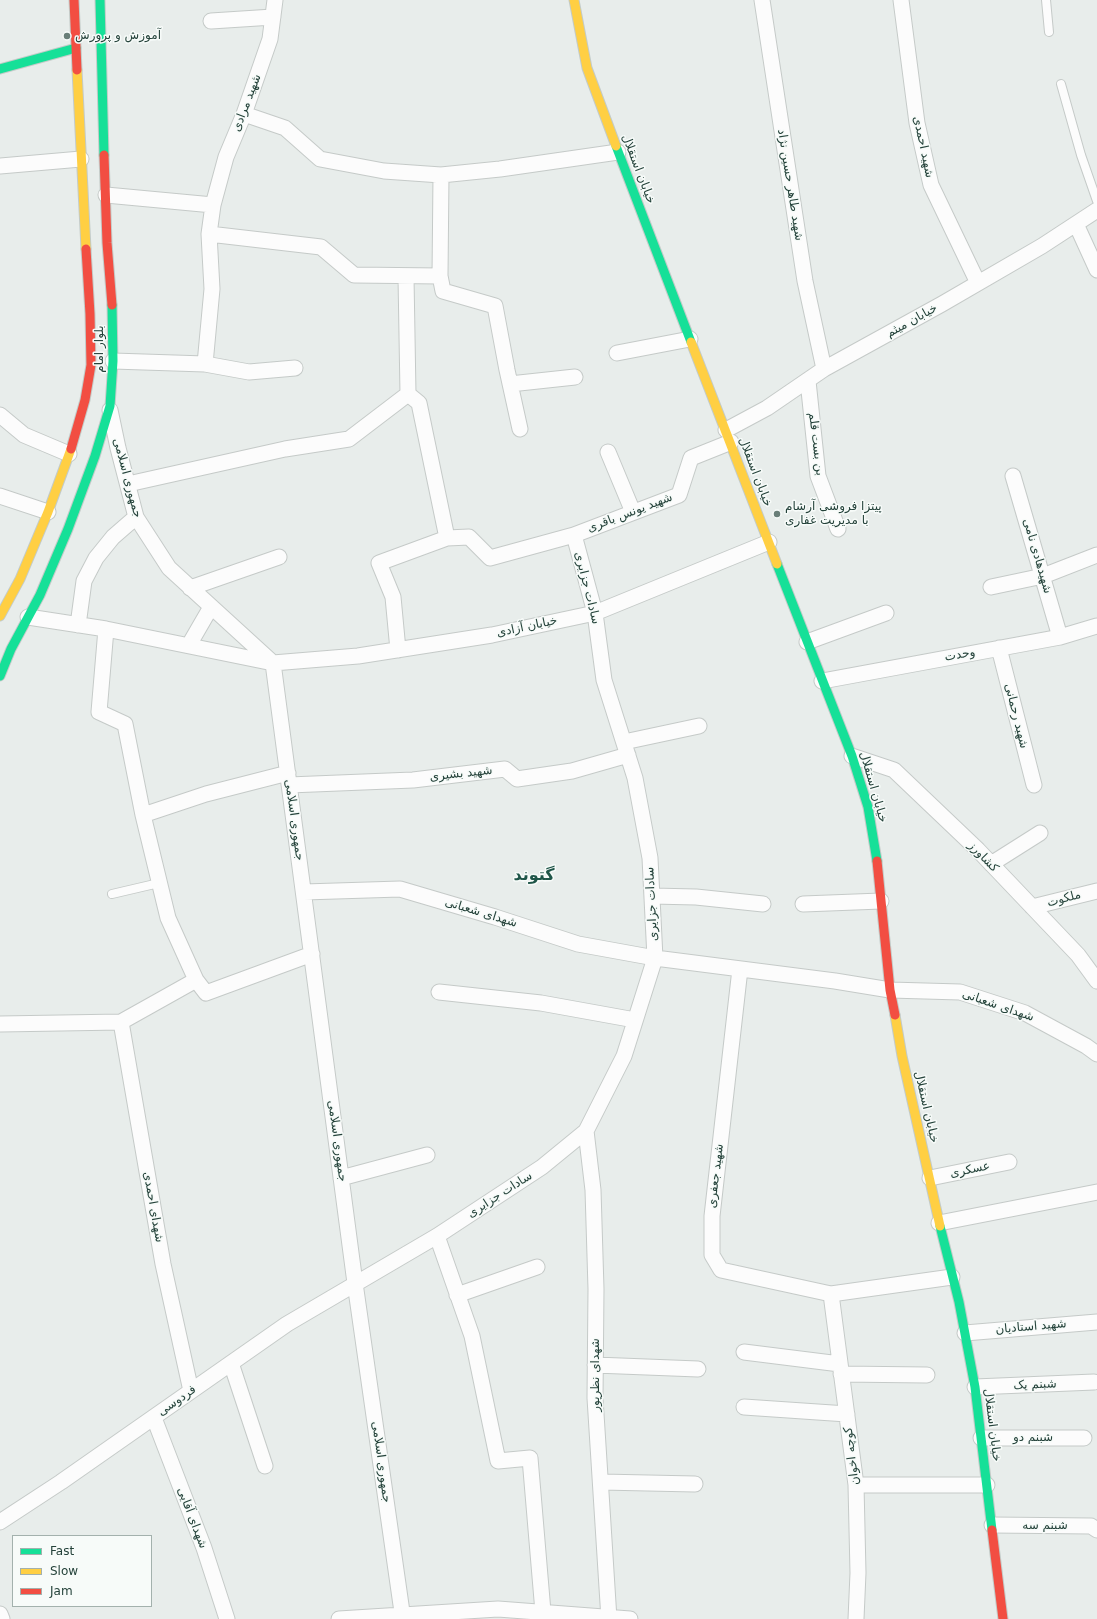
<!DOCTYPE html>
<html>
<head>
<meta charset="utf-8">
<style>
	body { margin:0 }
	#map { position:relative; width:1097px; height:1619px; overflow:hidden; background:#e8edeb; font-family:"DejaVu Sans",sans-serif }
	canvas { display:block }
	.legend { position:absolute; left:12px; top:1535px; width:140px; height:72px; box-sizing:border-box; background:#f7fbf9; border:1px solid #a3b1ad; margin:0; padding:5px 7px; list-style:none; font-size:12px; color:#24423a }
	.legend li { display:flex; align-items:center; gap:8px; height:20px }
	.legend b { width:20px; border:1px solid #a3b1ad }
</style>
</head>
<body>
<div id="map">
<canvas width="1097" height="1619"></canvas>
<ul class="legend">
<li><b style="height:5px;background:#16e098"></b>Fast</li>
<li><b style="height:5px;background:#ffcf43"></b>Slow</li>
<li><b style="height:5px;background:#f24e42"></b>Jam</li>
</ul>
</div>
<script>
const context = document.querySelector('canvas').getContext('2d');
context.lineJoin = 'round';
const toPath = rows => new Path2D(rows.map(r => 'M' + r).join(''));
function trace(path, color, width, dash) { context.strokeStyle = color; context.lineWidth = width; context.lineCap = dash ? 'butt' : 'round'; context.setLineDash(dash || []); context.stroke(path); }
function write(font, color, halo, rows, align = 'center') {
  context.font = font + ' "DejaVu Sans","Noto Naskh Arabic",sans-serif'; context.lineWidth = 3; context.setLineDash([]); context.textBaseline = 'middle'; context.strokeStyle = halo; context.fillStyle = color; for (const [text, x, y, turn = 0] of rows) {
    context.save(); context.translate(x, y); context.rotate((+turn || 0) * Math.PI / 180); context.textAlign = isNaN(turn) ? turn : align; if (halo) context.strokeText(text, 0, 0); context.fillText(text, 0, 0); context.restore();
  }
}
const lane = toPath([
	[1046,0,1049,32],
	[1061,84,1081,155,1097,201],
	[112,894,159,883]
]);
const street = toPath([
	[762,0,805,281,824,369],
	[901,0,917,123,931,185,978,283],
	[211,21,273,17],
	[244,114,285,128,320,159,384,171,441,175],
	[0,166,81,159],
	[106,195,213,205,209,234,321,247,354,275,440,276,441,175,500,169,618,152],
	[213,205,226,157,244,114,270,39,275,0],
	[1076,224,1097,270],
	[440,276,443,291,495,306,507,370,520,429],
	[406,277,408,394,419,403,447,538],
	[617,353,690,339],
	[113,361,205,364,212,289,209,234],
	[205,364,249,372,295,368],
	[808,381,818,476,838,529],
	[510,384,575,377],
	[110,410,118,448,136,517,169,568,273,663,355,1283,403,1619],
	[0,415,24,435,69,454],
	[726,430,767,408,824,369,942,304,1042,246,1097,210],
	[608,452,633,512],
	[1013,476,1060,637],
	[128,484,285,449,349,439,408,394],
	[0,496,48,512],
	[574,535,679,495,691,458,731,442],
	[991,587,1043,576,1097,555],
	[190,588,279,557],
	[28,617,106,629,273,663,358,656,492,635,595,613,769,542],
	[78,625,84,581,96,558,113,537,136,517],
	[106,629,99,712,125,724,143,815,168,918,196,980],
	[807,642,886,613],
	[189,645,211,607],
	[999,648,1034,785],
	[822,681,1060,637,1097,626],
	[624,742,699,726],
	[852,756,894,770,978,850,1078,955,1097,981],
	[289,785,413,780,505,769,517,779,572,771,628,755],
	[143,815,206,794,288,773],
	[991,864,1040,833],
	[304,892,400,889,495,917,578,944,655,958,835,981,890,990,960,992,1025,1013,1086,1046,1097,1054],
	[652,896,696,897,763,904],
	[803,904,881,901],
	[1032,907,1097,891],
	[740,969,712,1216,712,1255,721,1270,831,1294,952,1277],
	[439,992,541,1003,635,1020],
	[121,1022,163,1264,191,1391],
	[0,1024,121,1022,196,980,206,993,312,954],
	[586,1131,593,1190,596,1289,595,1398,609,1619],
	[341,1178,427,1155],
	[930,1178,1009,1162],
	[939,1223,1097,1192],
	[437,1236,472,1336,498,1461,530,1458,543,1612],
	[831,1294,856,1485,858,1573,856,1619],
	[457,1295,537,1267],
	[965,1333,1097,1322],
	[744,1352,840,1364],
	[231,1363,265,1466],
	[595,1365,698,1369],
	[841,1374,927,1375],
	[975,1387,1094,1382],
	[744,1407,847,1414],
	[154,1418,204,1548,227,1619],
	[981,1438,1084,1438],
	[601,1482,695,1484],
	[856,1485,987,1485],
	[0,1522,61,1482,287,1324,437,1236,542,1167,586,1131,624,1056,655,958,650,858,635,778,604,680,595,613,574,535,490,558,469,537,447,538,379,563,393,597,398,650],
	[992,1525,1091,1526,1097,1530],
	[0,1614,2,1619],
	[339,1619,498,1609,630,1619]
]);
const fast = toPath([
	[100,0,104,155],
	[0,69,76,48],
	[616,146,691,342],
	[777,564,852,756,868,807,877,861],
	[0,676,11,649,40,595,68,529,95,456,110,406,113,361,112,305],
	[940,1226,959,1302,975,1387,992,1530]
]);
const slow = toPath([
	[574,0,587,68,616,146],
	[77,70,86,249],
	[691,342,777,564],
	[0,616,20,579,48,512,71,449],
	[895,1015,902,1056,940,1226]
]);
const jam = toPath([
	[74,0,77,70],
	[104,155,107,243,112,305],
	[71,449,85,400,91,365,90,314,86,249],
	[877,861,890,990,895,1015],
	[992,1530,1003,1619]
]);
const markers = [
	[67,36,4,"#697e78"],
	[777,514,4,"#697e78"]
];
const poiNames = [
	["آموزش و پرورش",75,36],
	["پیتزا فروشی آرشام",785,507],
	["با مدیریت غفاری",785,521]
];
const streetNames = [
	["شهید مرادی",247,103,-69],
	["شهید احمدی",923,147,78],
	["خیابان استقلال",638,169,69],
	["شهید طاهر حسین نژاد",790,185,81],
	["خیابان میثم",912,321,-29],
	["بلوار امام",100,349,-90],
	["بن بست قلم",816,444,83],
	["خیابان استقلال",755,472,69],
	["جمهوری اسلامی",127,478,75],
	["شهید یونس باقری",630,513,-21],
	["شهیدهادی نامی",1037,556,74],
	["سادات جزایری",587,588,76],
	["خیابان آزادی",527,627,-12],
	["وحدت",960,655,-10],
	["شهید رحمانی",1016,716,76],
	["شهید بشیری",461,774,-6],
	["خیابان استقلال",873,787,74],
	["جمهوری اسلامی",294,820,82],
	["کشاورز",983,857,46],
	["ملکوت",1064,899,-15],
	["سادات جزایری",652,904,-93],
	["شهدای شعبانی",481,913,17],
	["شهدای شعبانی",998,1006,19],
	["خیابان استقلال",926,1107,77],
	["جمهوری اسلامی",337,1141,82],
	["عسکری",970,1170,-11],
	["شهید جعفری",716,1176,-83],
	["سادات جزایری",500,1195,-33],
	["شهدای احمدی",153,1207,80],
	["شهید استادیان",1031,1327,-5],
	["شهدای نظرپور",596,1375,-90],
	["شبنم یک",1035,1385,-2],
	["فردوسی",177,1401,-35],
	["خیابان استقلال",992,1425,83],
	["شبنم دو",1033,1438],
	["کوچه اخوان",852,1456,-97],
	["جمهوری اسلامی",381,1462,82],
	["شهدای آقایی",192,1518,69],
	["شبنم سه",1045,1526]
];
const districtNames = [
	["گتوند",534,876]
];
trace(lane, '#c5cac8', 10);
trace(street, '#c5cac8', 17);
trace(fast, '#c3cbc8', 11);
trace(slow, '#c3cbc8', 11);
trace(jam, '#c3cbc8', 11);
trace(lane, '#fcfcfc', 8);
trace(street, '#fcfcfc', 15);
trace(fast, '#16e098', 9);
trace(slow, '#ffcf43', 9);
trace(jam, '#f24e42', 9);
for (const [x, y, r, color] of markers) { const dot = new Path2D(); dot.arc(x, y, r, 0, 2 * Math.PI); context.fillStyle = color; context.fill(dot); trace(dot, '#f7fbf9', 1.5); }
write('12px', '#24423a', '#f7fbf9', poiNames, 'left');
write('12px', '#24423a', '#f7fbf9', streetNames);
write('bold 16px', '#1f5548', '#f7fbf9', districtNames);
</script>
</body>
</html>
